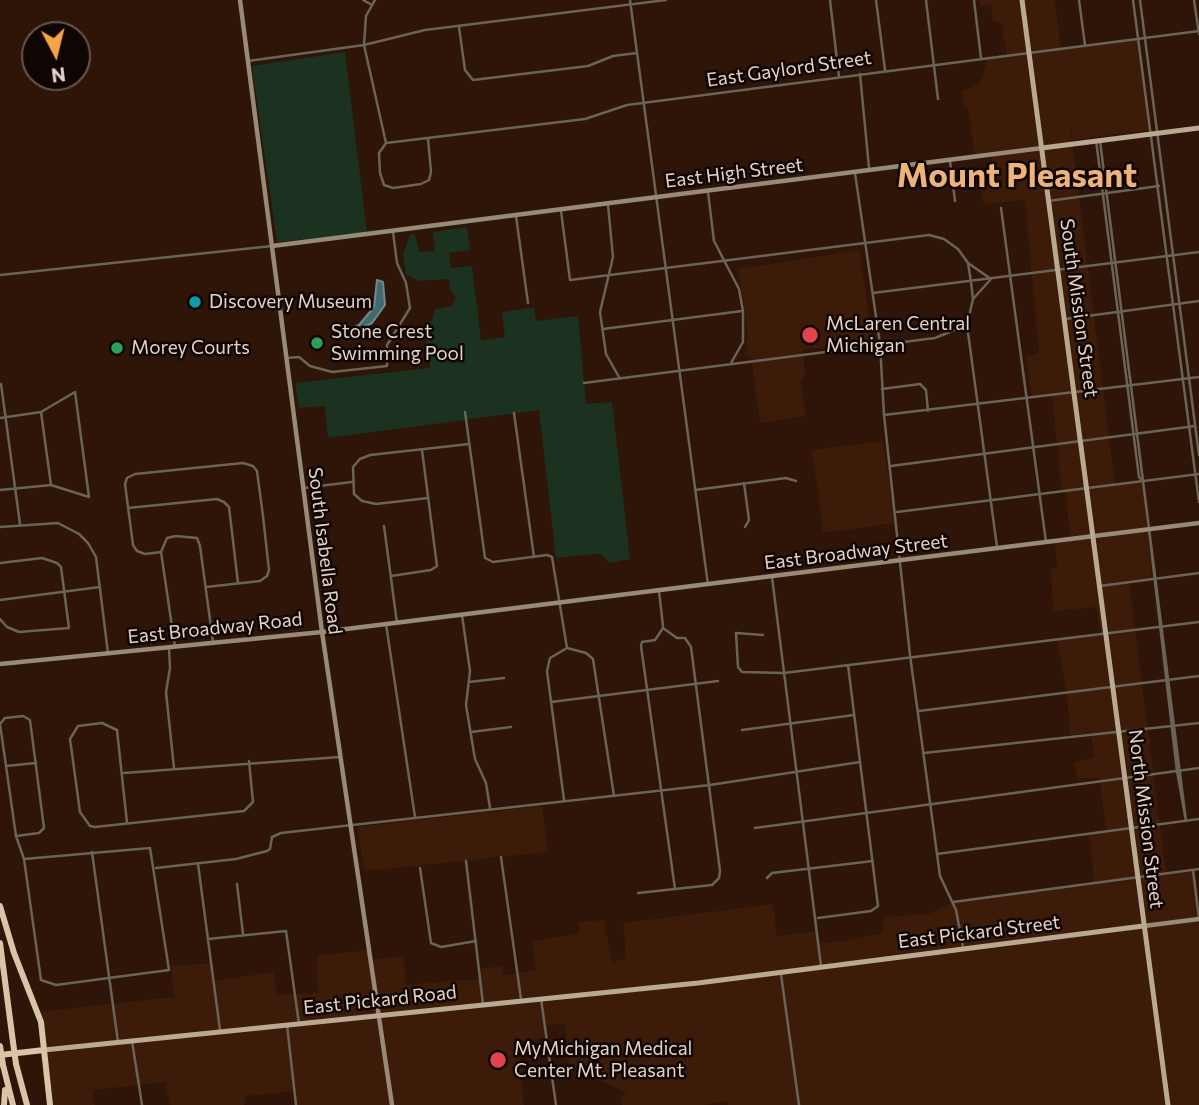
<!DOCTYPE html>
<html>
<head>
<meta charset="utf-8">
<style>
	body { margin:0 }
	#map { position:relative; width:1199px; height:1105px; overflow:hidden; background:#2f1507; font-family:Commissioner,sans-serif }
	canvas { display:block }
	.north { position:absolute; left:21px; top:21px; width:70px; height:70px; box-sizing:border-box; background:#0f0502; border:2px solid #645751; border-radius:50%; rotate:173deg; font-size:19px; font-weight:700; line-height:28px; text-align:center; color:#e4d2c8 }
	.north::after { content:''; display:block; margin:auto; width:24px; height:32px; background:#f6a248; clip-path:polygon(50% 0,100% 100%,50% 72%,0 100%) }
</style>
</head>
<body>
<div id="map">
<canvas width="1199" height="1105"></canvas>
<div class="north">N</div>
</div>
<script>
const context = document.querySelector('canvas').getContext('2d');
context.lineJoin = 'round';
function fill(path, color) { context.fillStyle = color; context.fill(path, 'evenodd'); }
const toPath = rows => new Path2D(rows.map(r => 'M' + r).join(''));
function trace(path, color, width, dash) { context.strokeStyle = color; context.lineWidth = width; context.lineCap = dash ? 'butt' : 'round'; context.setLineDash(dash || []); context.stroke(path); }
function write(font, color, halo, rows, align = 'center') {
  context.font = font + ' Commissioner,sans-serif'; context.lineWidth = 5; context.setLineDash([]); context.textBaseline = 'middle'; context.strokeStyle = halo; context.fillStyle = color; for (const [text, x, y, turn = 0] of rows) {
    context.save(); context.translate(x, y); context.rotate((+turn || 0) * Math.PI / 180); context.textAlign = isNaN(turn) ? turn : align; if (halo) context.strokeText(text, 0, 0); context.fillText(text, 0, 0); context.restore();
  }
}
const built = toPath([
	[980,0,1055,0,1061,48,1138,38,1150,130,1073,140,1070,125,1115,485,1143,482,1152,579,1129,582,1166,873,1193,870,1199,919,1199,1105,728,1105,727,1101,705,1105,622,1105,621,1097,627,1093,570,1066,565,1023,545,1026,546,1038,518,1042,524,1105,295,1105,295,1091,245,1096,244,1105,170,1105,165,1082,93,1090,95,1105,50,1105,38,1012,174,997,171,966,211,963,214,981,273,972,277,995,318,993,317,956,369,950,371,960,403,956,406,985,480,979,479,969,502,966,503,975,536,970,532,941,579,934,579,922,604,920,612,963,626,958,623,923,774,904,776,936,818,931,819,943,844,941,882,933,884,917,928,914,953,902,1094,883,1089,834,1106,831,1099,777,1078,779,1074,762,1094,758,1091,733,1070,735,1067,693,1057,640,1101,634,1096,607,1053,611,1051,569,1057,568,1055,542,1071,539,1065,492,1062,492,1052,396,1032,398,1026,356,1039,353,1025,200,984,204,979,185,993,181,992,155,975,157,968,108,964,108,962,91,980,84,988,57,1007,55,1001,23,992,20,991,4,980,6],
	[860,250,872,341,803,350,805,374,801,381,805,416,760,423,751,356,745,353,748,331,738,269],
	[883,441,895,523,823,533,812,450],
	[542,806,548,852,364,871,358,827]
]);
const green = toPath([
	[345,52,367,233,277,242,252,66],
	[467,227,470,250,449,253,451,268,472,266,481,340,505,337,502,312,534,307,536,321,578,316,586,404,612,402,630,559,609,563,602,555,595,554,556,558,539,410,328,438,325,406,299,408,295,383,430,368,425,329,433,318,435,309,452,306,456,297,450,290,449,279,418,281,406,274,403,254,410,235,415,234,419,252,435,251,433,232]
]);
const water = toPath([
	[377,280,383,282,385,305,372,323,350,334,348,329,359,325,374,307,377,280]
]);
const street = toPath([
	[363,0,372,5],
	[375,0,366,16,364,45,386,143],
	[630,0,708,585],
	[830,0,839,77],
	[876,0,885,70],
	[926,0,938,99],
	[974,0,981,58],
	[1079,0,1085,45],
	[1133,0,1199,502],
	[1140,0,1199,455],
	[1194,0,1199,34],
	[459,27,465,70,473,80,588,66,613,56,637,53],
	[248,61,364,45,425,30,666,0],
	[860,74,869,168],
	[1096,140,1139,477,1143,482],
	[1100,141,1186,821],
	[386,143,585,119,627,105,1199,31],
	[386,143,379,153,380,173,384,185,393,188,421,184,429,180,431,172,428,139],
	[950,161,955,201],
	[855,173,880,344,884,415,910,655,940,876,956,910,963,947],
	[708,192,714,241,739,289,743,311,743,342,731,363],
	[1048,201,1159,186],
	[608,205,613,257,600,312,606,354,619,377],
	[1001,208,1046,542],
	[561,211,570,280,929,235,944,239,958,249,968,263,971,282,973,299,967,325,935,338,584,383],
	[516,216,528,303],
	[968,263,991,279,973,299],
	[0,275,272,246],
	[873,293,1199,252],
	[1065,319,1199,301],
	[967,325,997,547],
	[603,329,742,311],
	[286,358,299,357,310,366,332,372,387,366,387,345,410,308,406,283,397,263,393,232],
	[1,384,20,524],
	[882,389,920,384,926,390,928,411],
	[41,412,51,485],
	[465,412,485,558,493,562,547,555,552,557,567,648],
	[514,413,534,557],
	[884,415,1199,377],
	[0,418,41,412,75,392,89,497,51,485,0,490],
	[891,466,1195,426],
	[744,483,749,520,745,527],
	[303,488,352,482],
	[695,490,786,478,796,481],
	[428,498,376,504,362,501,354,494,353,467,360,459,370,455,469,444],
	[128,508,217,499,224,502,229,507,238,583],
	[897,512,1199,474],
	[384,526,397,623],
	[0,527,58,523,79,534,88,543,96,557,108,653],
	[1149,530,1177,771,1186,821],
	[161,552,145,554,137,551,133,545,125,484,127,478,135,474,243,463,253,466,257,471,263,516,269,570,267,576,260,581,206,587],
	[0,563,42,558,57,563,61,567,69,628,19,632,7,627,0,619],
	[391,576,431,570,437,566,422,450],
	[772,577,821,966],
	[1100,586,1199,573],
	[659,591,663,626],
	[0,600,100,587],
	[462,615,470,671,466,705,475,759,486,783,490,808],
	[386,624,415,817],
	[663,628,655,640,642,642,641,646,675,889],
	[173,634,211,630],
	[763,635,736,633,738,667,742,672,784,673,1199,622],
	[175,647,161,552,167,538,176,536,197,538,200,546,213,642],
	[169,648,170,668,166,692,174,768],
	[567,648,586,653,593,659,614,796],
	[469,682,504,678],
	[551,702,718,681],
	[919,711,1199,676],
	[742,730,854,715],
	[471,732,511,727],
	[924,753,1199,723],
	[6,766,36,763],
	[124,773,340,757],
	[564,800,547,671,550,658,567,648],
	[127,823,117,730,102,723,78,726,70,739,80,812,90,826,95,827,244,811,253,802,249,761],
	[755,828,1199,768],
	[16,836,39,833,44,828,30,720,23,716,5,718,0,724,16,836,24,859,41,980,56,985,169,970,150,848,24,859],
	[92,852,118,1042],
	[937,854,1199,819],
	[501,857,521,999],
	[466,861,483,1004],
	[198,864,220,1030],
	[156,868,236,859,267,851,270,849,272,837,281,833,710,785,860,762],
	[420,868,431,943,441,947,476,941],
	[1193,870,1199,918],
	[767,878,772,873,873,861],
	[237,884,243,934],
	[638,893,712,885,719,878,720,871,691,647,685,638,677,638,663,628],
	[953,902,1199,869],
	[818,918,871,911,878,906,848,665],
	[208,939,286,931,299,1024],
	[781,974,799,1105],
	[541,999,556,1105],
	[287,1025,296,1105],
	[132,1041,142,1105]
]);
const secondary = toPath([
	[240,0,322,632,392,1105],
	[272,246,1042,148],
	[0,664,322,632,1199,523],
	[1144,926,1199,919]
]);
const primary = toPath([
	[1022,0,1168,1105],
	[1042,148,1199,128],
	[44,1050,698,983,1143,926]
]);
const highway = toPath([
	[0,906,14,953,41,1022,50,1105],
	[0,943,13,1042],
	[0,1055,44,1050],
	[16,1064,27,1105],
	[3,1065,13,1105],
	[4,1105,5,1090]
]);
const highwayBridge = toPath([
	[13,1042,16,1064],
	[0,1046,3,1065]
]);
const markers = [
	[195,302,7,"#0f9aa8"],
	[810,335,9,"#e0444e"],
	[317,343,7,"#2e9e5b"],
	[117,348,7,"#2e9e5b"],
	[498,1060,9,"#e0444e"]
];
const streetNames = [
	["East Gaylord Street",789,69,-8],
	["East High Street",734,173,-7],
	["South Mission Street",1079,308,82],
	["South Isabella Road",325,551,83],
	["East Broadway Street",856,552,-7],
	["East Broadway Road",215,628,-6],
	["North Mission Street",1146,819,83],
	["East Pickard Street",979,932,-7],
	["East Pickard Road",380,1000,-6]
];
const poiNames = [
	["Discovery Museum",209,302],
	["McLaren Central",826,324],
	["Michigan",826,346],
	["Stone Crest",331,332],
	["Swimming Pool",331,354],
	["Morey Courts",131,348],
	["MyMichigan Medical",514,1049],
	["Center Mt. Pleasant",514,1071]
];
const townNames = [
	["Mount Pleasant",1017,176]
];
fill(built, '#3c1c09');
fill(green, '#1b3220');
fill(water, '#416a6e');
trace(water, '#728989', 2);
trace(street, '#6a6357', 2.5);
trace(secondary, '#978a77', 4.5);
trace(primary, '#b9a990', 5);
trace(highway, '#d8c5a7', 6);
trace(highwayBridge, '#d8c5a7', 6);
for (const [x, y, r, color] of markers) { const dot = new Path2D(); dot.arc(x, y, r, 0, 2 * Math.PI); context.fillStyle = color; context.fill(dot); trace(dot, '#0f0502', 2.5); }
write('19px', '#e4d2c8', '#0f0502', streetNames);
write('19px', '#e4d2c8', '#0f0502', poiNames, 'left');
write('bold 33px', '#eeb37b', '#0f0502', townNames);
</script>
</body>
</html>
